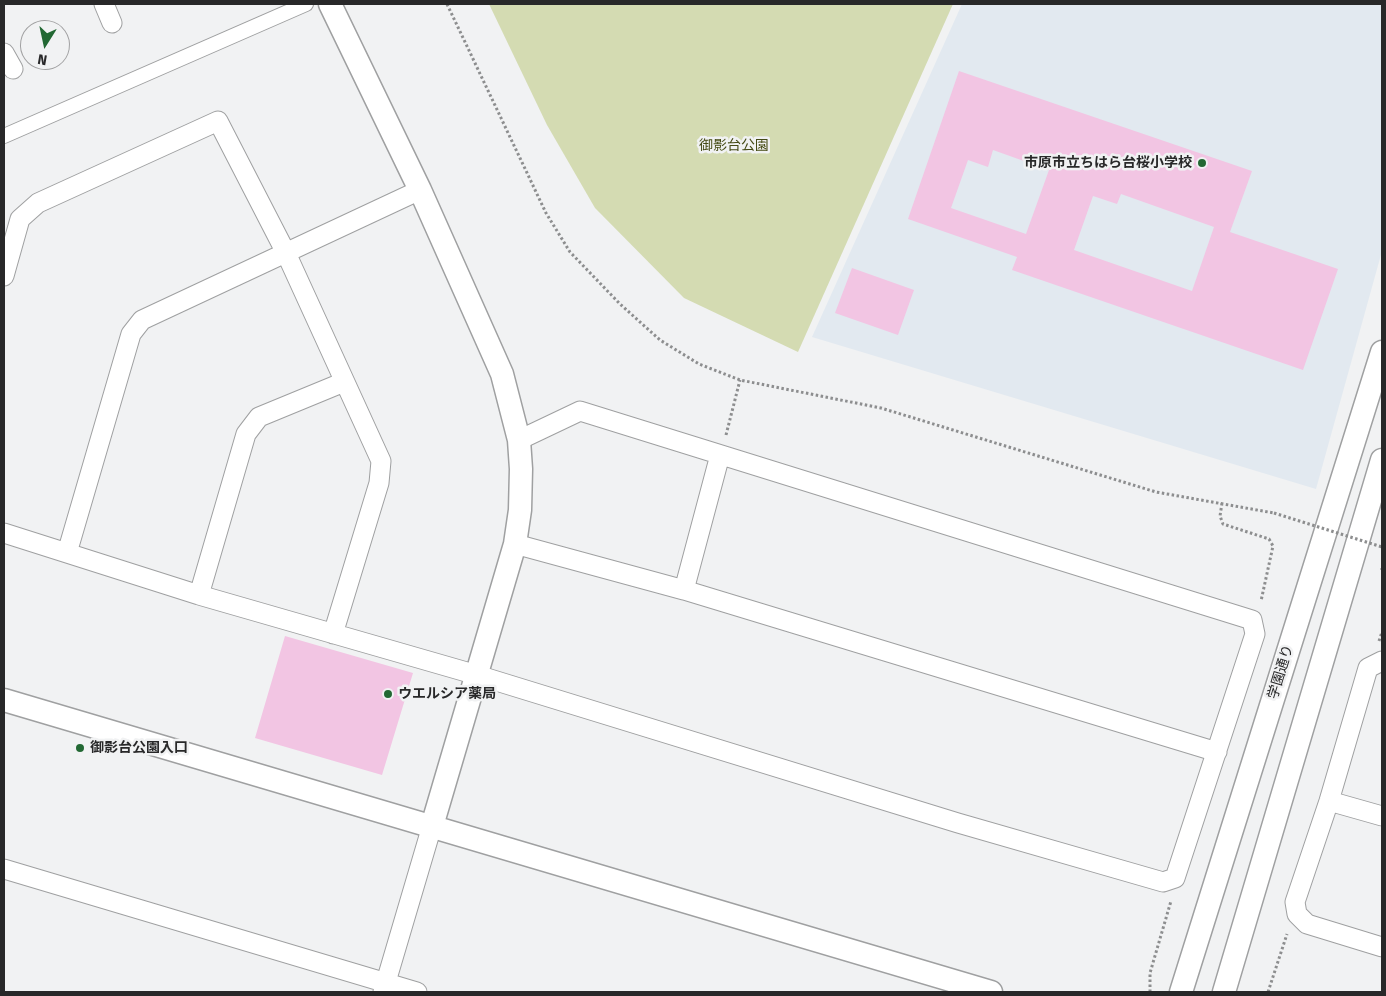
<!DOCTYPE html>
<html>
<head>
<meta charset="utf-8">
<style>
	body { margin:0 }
	#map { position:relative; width:1386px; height:996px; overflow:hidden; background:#f1f2f3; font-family:"Fira Sans",sans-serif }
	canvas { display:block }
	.frame { position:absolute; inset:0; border:5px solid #282829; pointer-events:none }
	.north { position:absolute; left:20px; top:20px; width:50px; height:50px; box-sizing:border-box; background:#f1f2f3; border:1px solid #a1a1a2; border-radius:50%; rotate:190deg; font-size:14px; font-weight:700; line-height:20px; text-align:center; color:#282829 }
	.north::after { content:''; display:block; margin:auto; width:18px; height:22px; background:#226833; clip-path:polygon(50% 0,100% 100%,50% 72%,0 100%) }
</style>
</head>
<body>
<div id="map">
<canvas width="1386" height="996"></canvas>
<div class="frame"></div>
<div class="north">N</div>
</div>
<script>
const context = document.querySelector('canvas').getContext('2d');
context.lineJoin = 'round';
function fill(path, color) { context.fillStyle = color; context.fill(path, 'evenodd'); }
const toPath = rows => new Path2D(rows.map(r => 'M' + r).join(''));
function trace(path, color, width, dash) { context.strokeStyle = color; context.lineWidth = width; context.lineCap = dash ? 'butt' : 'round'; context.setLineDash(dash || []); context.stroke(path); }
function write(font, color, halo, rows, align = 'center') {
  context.font = font + ' "Fira Sans","Noto Sans JP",sans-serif'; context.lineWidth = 5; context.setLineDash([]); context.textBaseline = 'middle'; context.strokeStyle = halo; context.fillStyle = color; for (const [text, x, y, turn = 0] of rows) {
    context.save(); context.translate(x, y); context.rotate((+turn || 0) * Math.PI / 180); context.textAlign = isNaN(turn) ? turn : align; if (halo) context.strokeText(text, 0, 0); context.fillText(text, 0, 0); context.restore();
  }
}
const built = toPath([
	[962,4,1382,4,1382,251,1316,489,812,337]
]);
const green = toPath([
	[489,4,953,4,798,352,684,298,595,208,547,125]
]);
const building = toPath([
	[959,71,1252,171,1230,232,1338,269,1303,370,1012,270,1017,257,908,219],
	[993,150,1049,170,1026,234,951,208,968,160,988,167],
	[1121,194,1214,227,1192,291,1074,250,1093,196,1117,204],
	[852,268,914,290,898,335,835,313],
	[285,636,413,673,382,775,255,738]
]);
const path = toPath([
	[447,4,546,213,570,252,620,304,660,340,699,364,740,380,881,408,1156,492,1274,513],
	[726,435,740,380],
	[1222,503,1220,516,1223,524,1269,539,1273,546,1261,601],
	[1381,570,1382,569],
	[1379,641,1382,632],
	[1150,992,1150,973,1171,901],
	[1268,992,1287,934]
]);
const pedestrian = toPath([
	[4,136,306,4]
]);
const minor = toPath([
	[104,4,112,23],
	[4,53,13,69],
	[4,276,20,219,38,203,218,121,286,253,381,461,379,483,333,634],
	[4,533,199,595,477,675,958,823,1163,882,1175,878,1255,634,1252,620,580,411,519,440],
	[515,544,684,590,1217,752],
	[67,553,131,334,142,320,420,190],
	[684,590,720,455],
	[199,595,246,434,259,417,344,382],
	[1382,661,1368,668,1329,801,1295,902,1297,914,1307,924,1382,947],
	[1329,801,1382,816],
	[4,869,417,992],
	[383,992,432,826]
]);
const tertiary = toPath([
	[330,4,420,190,502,374,519,440,521,469,520,510,515,544,432,826],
	[4,700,991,992],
	[1181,992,1382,352],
	[1224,992,1382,460]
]);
const pathBridge = toPath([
	[1274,513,1382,547]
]);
const markers = [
	[1202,163,5,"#226833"],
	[388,694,5,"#226833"],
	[80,748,5,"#226833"]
];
const parkNames = [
	["御影台公園",734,146]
];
const poiNames = [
	["市原市立ちはら台桜小学校",1192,163,"right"],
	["ウエルシア薬局",398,694],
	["御影台公園入口",90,748]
];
const streetNames = [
	["学園通り",1281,672,-73]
];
fill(built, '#e2e9f0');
fill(green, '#d4dbb2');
fill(building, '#f2c5e3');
trace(pedestrian, '#9fa0a1', 16);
trace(minor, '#9fa0a1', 21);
trace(tertiary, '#9fa0a1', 25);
trace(path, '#8d8e8f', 3, [2.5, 2.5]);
trace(pedestrian, '#fff', 14);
trace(minor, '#fff', 19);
trace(tertiary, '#fff', 22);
trace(pathBridge, '#8d8e8f', 3, [2.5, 2.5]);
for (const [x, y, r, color] of markers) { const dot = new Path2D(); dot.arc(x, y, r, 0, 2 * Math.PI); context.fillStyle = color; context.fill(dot); trace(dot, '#f1f2f3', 2); }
write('14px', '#454b15', '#f1f2f3', parkNames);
write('bold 14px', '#282829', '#f1f2f3', poiNames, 'left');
write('14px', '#282829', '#f1f2f3', streetNames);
</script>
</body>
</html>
